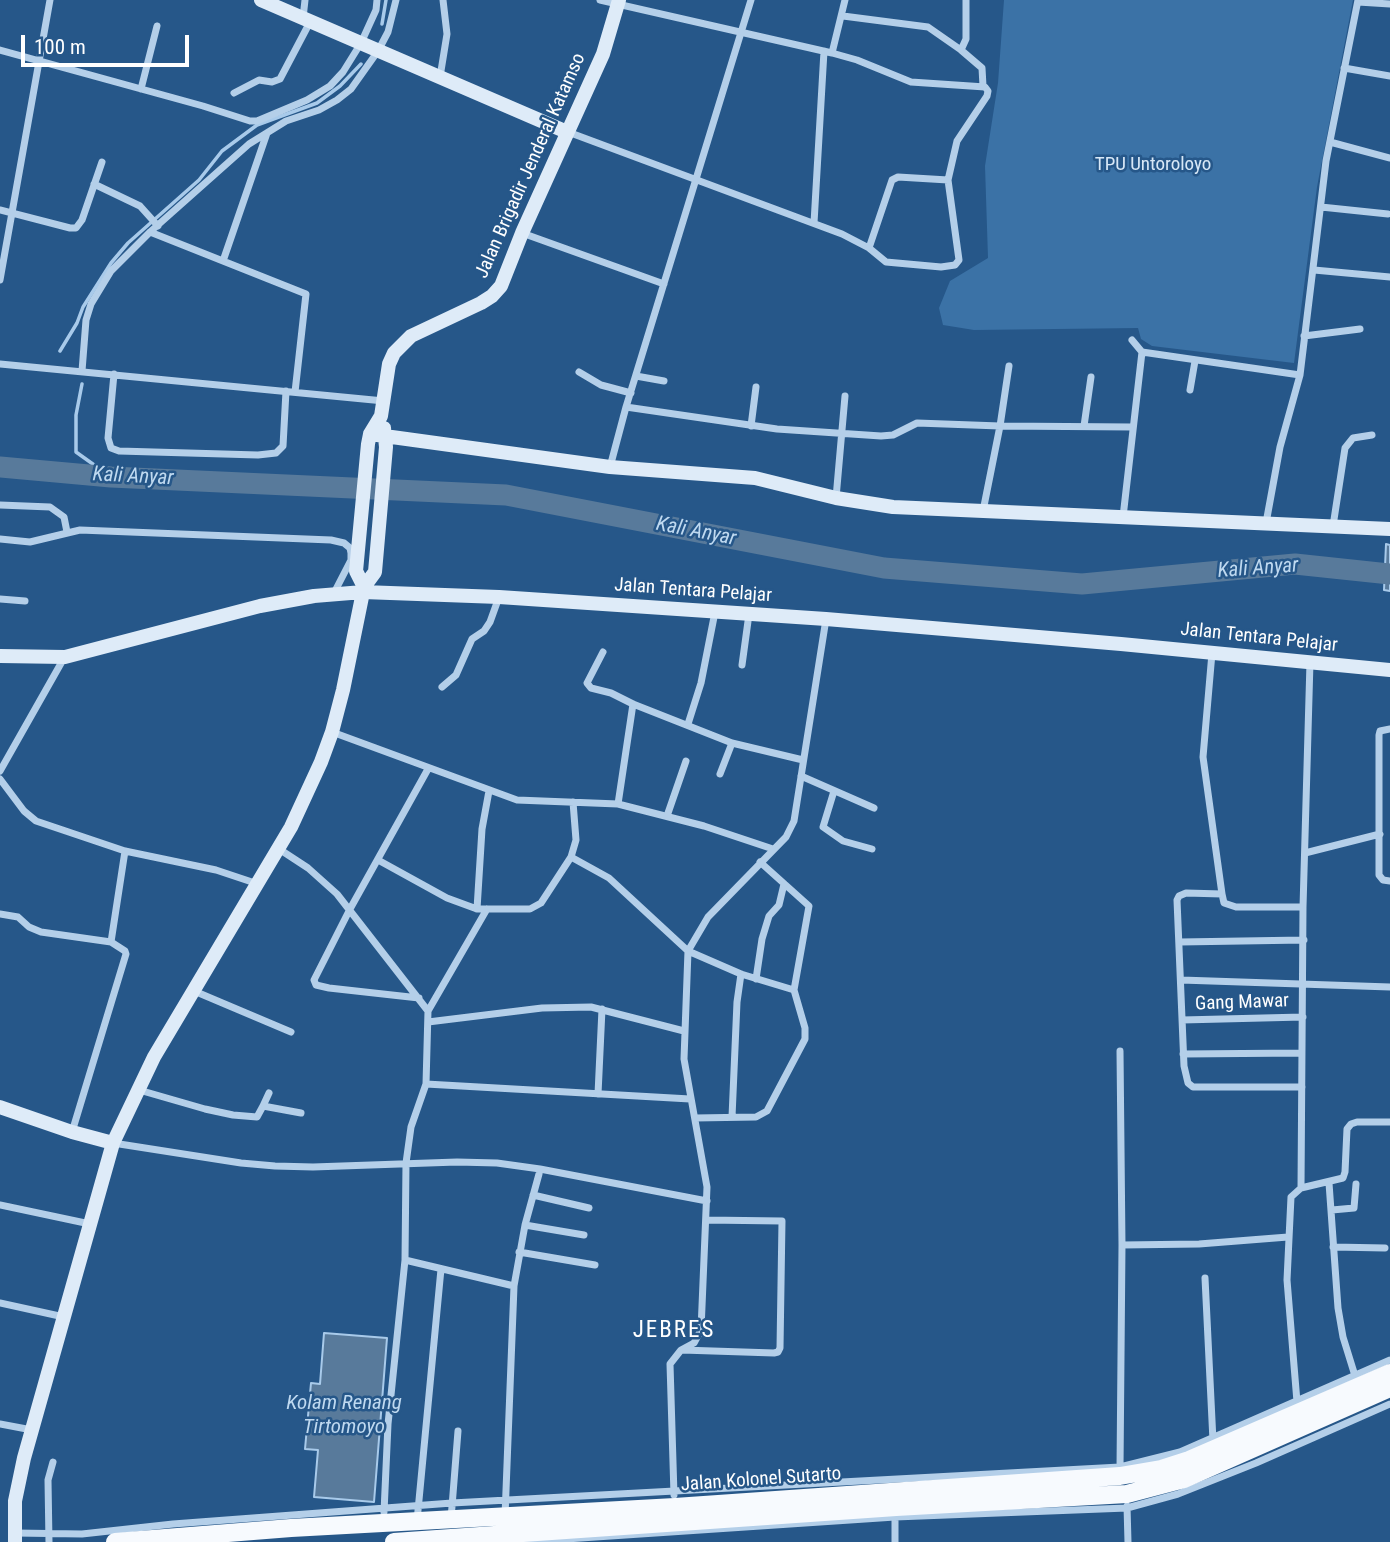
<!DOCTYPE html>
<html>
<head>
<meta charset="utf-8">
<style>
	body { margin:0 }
	#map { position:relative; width:1390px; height:1542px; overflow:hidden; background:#265789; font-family:"Roboto Condensed",sans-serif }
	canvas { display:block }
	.scale { position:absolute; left:21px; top:35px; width:168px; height:32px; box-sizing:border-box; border:4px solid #fff; border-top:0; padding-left:9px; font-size:21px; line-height:24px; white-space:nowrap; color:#fff; -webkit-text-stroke:5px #265789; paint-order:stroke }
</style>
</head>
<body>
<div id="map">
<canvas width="1390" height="1542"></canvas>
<div class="scale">100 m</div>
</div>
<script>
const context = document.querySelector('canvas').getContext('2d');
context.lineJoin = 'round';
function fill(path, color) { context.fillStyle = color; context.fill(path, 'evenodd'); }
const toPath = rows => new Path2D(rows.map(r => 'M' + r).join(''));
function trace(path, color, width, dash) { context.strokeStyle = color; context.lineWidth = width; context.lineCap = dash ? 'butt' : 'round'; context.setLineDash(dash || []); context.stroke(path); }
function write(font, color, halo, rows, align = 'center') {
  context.font = font + ' "Roboto Condensed",sans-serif'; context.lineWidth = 5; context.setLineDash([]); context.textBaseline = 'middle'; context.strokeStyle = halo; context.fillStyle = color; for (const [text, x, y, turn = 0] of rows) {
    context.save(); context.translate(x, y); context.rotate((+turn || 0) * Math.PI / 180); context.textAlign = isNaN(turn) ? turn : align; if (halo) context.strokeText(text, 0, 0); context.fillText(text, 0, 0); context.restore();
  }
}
const green = toPath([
	[1004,0,1353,0,1317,187,1294,363,1152,346,1141,339,1138,328,974,330,943,325,939,308,950,281,988,258,985,166,998,83]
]);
const water = toPath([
	[1386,544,1390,545,1390,591,1384,590,1386,544],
	[324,1333,387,1338,374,1502,314,1497,318,1450,305,1449,311,1383,320,1384,324,1333]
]);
const stream = toPath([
	[382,24,386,0],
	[60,351,77,323,83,307,111,263,128,243,199,180,222,151,257,125,317,103,340,86,361,64],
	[82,384,76,415,76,452,111,477]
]);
const river = toPath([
	[0,467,111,477,506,495,884,568,1082,584,1295,564,1390,574]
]);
const street = toPath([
	[966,0,966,39,961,50,982,68,983,86],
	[1358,2,1390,4],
	[843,16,928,27,961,50],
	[303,18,305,0],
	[0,50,203,106,250,121,257,121,307,100,330,86,343,72,361,43,376,10,377,0],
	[832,53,845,0],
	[1344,68,1390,76],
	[440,77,447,34,443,0],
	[141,89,157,26],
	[234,93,259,80,272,82,280,79,310,22],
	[568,132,842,234,869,248,886,262,941,267,955,265,959,260,948,180,957,141,987,96,988,91,985,87,911,82,857,60,832,53,600,0],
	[1330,142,1390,158],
	[94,184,140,206,158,226],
	[1321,207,1388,214],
	[0,210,70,228,76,228,82,220,102,162],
	[814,223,824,51],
	[150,232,306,294,295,392],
	[522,233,664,284],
	[869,248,892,180,898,177,948,180],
	[223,261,267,133],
	[1314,270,1390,277],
	[0,280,50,0],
	[1304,336,1360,329],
	[1132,340,1142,352,1300,375],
	[0,364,384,401],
	[82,371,86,320,91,304,111,271,150,232,249,144,286,121,319,110,337,100,351,89,378,51,388,32,396,0],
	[579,372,601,385,631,393],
	[114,374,108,438,111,448,119,451,258,455,276,453,283,446,286,391],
	[636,376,664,381],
	[1190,390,1195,361],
	[626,407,777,429,881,436,893,435,917,423,1000,426,1132,427],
	[751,426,756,387],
	[1084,426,1091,377],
	[610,467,626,407,751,0],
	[836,498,845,396],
	[0,505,50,507,64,517,67,532],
	[983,511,1000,426,1009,366],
	[1123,517,1142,352],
	[1266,523,1280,447,1300,375,1326,161,1358,0],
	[1333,526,1345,448,1353,438,1372,435],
	[0,539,30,542,80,530,331,540,344,543,350,548,351,553,351,560,334,593],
	[0,599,25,601],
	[603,652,587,683,591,688,611,693,633,704,732,743,803,760],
	[1212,653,1203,757,1222,894],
	[742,665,749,614],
	[442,687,456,675,472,639,484,631,490,622,499,597],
	[688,724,701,683,715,612],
	[1390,729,1380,731,1379,735,1379,875,1383,880,1390,881],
	[332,732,517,800,618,804,704,826,773,849],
	[0,771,64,658],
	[720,774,732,743],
	[801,776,874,808],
	[0,779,24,811,36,821,125,851,216,870,258,884],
	[834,791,823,827,843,841,872,849],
	[618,804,633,704],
	[667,816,686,761],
	[279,849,308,868,337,894,428,1011],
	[1305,853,1380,834],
	[571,857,609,878,688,951,741,974,794,990],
	[378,860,447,898,477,909,530,909,541,903,571,857,576,840,573,802],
	[477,909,482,829,489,791],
	[0,914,18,917,29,927,41,932,111,942,125,951,126,954,72,1132],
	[111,942,125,851],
	[1180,942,1304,940],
	[756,979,762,939,769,916,779,905,784,884],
	[1181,980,1390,987],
	[194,991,291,1032],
	[419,998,329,988,316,985,314,980,350,909,428,769],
	[1182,1020,1303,1017],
	[428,1022,542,1008,591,1007,684,1031],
	[1120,1051,1122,1245,1120,1468],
	[1183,1054,1302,1053],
	[426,1084,690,1099],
	[1302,1087,1193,1087,1188,1083,1184,1066,1177,900,1179,896,1186,893,1222,894,1224,903,1236,907,1303,907],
	[139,1090,205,1109,233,1115,257,1117,263,1106,301,1113],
	[598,1094,602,1009],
	[263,1106,269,1093],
	[732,1117,737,1002,741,974],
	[695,1118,756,1117,767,1111,805,1039,805,1028,794,990,809,906,760,862],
	[113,1143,241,1163,275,1166,313,1167,457,1162,497,1163,540,1169,707,1201],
	[1329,1183,1338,1308,1343,1337,1356,1379],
	[1301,1188,1303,907,1310,662],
	[533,1195,589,1208],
	[0,1205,90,1224],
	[1332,1210,1354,1208,1356,1184],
	[525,1225,584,1235],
	[1122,1245,1199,1244,1288,1237],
	[1333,1247,1385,1248],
	[519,1252,595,1265],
	[405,1260,514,1286],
	[1205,1278,1213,1441],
	[0,1303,64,1317],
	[682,1350,774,1353,778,1352,780,1348,782,1221,706,1220],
	[1297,1402,1287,1280,1291,1197,1301,1188,1343,1178,1345,1172,1347,1129,1351,1124,1357,1122,1390,1122],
	[0,1424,32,1430],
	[674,1495,670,1364,681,1350,694,1343,701,1330,707,1187,684,1059,688,951,708,917,786,837,794,821,826,619],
	[1127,1506,1128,1542],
	[384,1512,388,1424,405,1260,406,1163,411,1127,426,1084,428,1011,487,909],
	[505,1516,514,1286,525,1225,539,1174],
	[451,1519,458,1431],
	[417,1521,441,1269],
	[15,1533,82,1534,173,1524,452,1503,1120,1467,1180,1452,1390,1360],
	[49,1542,48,1480,53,1462],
	[521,1542,895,1517,1127,1508,1178,1494,1256,1463,1390,1404],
	[895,1542,895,1515]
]);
const secondary = toPath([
	[261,0,567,132],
	[370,434,610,467,755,478,836,498,893,507,1390,529],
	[364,587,375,572,386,447,384,428],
	[0,656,65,657,260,606,314,596,363,592,499,597,826,619,1121,644,1390,670],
	[0,1107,72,1132,113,1143],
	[15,1542,15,1501,24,1458,113,1143,154,1057,291,827,321,762,332,732,343,690,363,592,364,587,356,571,368,444,370,434,381,416,389,364,394,353,411,336,481,303,492,296,501,286,522,233,603,54,619,0]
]);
const primary = toPath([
	[115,1542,291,1528,675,1507,1120,1476,1161,1469,1189,1460,1390,1373],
	[394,1542,896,1507,1127,1494,1184,1479,1390,1388]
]);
const parkNames = [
	["TPU Untoroloyo",1153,165]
];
const streetNames = [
	["Jalan Brigadir Jenderal Katamso",531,166,-66],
	["Jalan Tentara Pelajar",693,591,4],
	["Jalan Tentara Pelajar",1259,638,6],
	["Gang Mawar",1242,1003,-2],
	["Jalan Kolonel Sutarto",761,1480,-4]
];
const waterNames = [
	["Kali Anyar",133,477,3],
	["Kali Anyar",696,532,11],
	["Kali Anyar",1258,569,-4],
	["Kolam Renang",344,1404],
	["Tirtomoyo",344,1428]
];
const quarterNames = [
	["JEBRES",674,1331]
];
fill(green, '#3b72a6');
fill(water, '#587a9b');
trace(water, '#a8caea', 2);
trace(stream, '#a8caea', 3.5);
trace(river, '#587a9b', 21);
trace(street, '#b4cfe9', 7);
trace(secondary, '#deebf8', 14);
trace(primary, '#f7fafe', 18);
write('19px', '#d8e8f7', '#265789', parkNames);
write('19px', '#fff', '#265789', streetNames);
write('italic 21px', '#bfd9f0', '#265789', waterNames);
context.letterSpacing = '2px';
write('23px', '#fff', '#265789', quarterNames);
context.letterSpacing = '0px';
</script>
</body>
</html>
